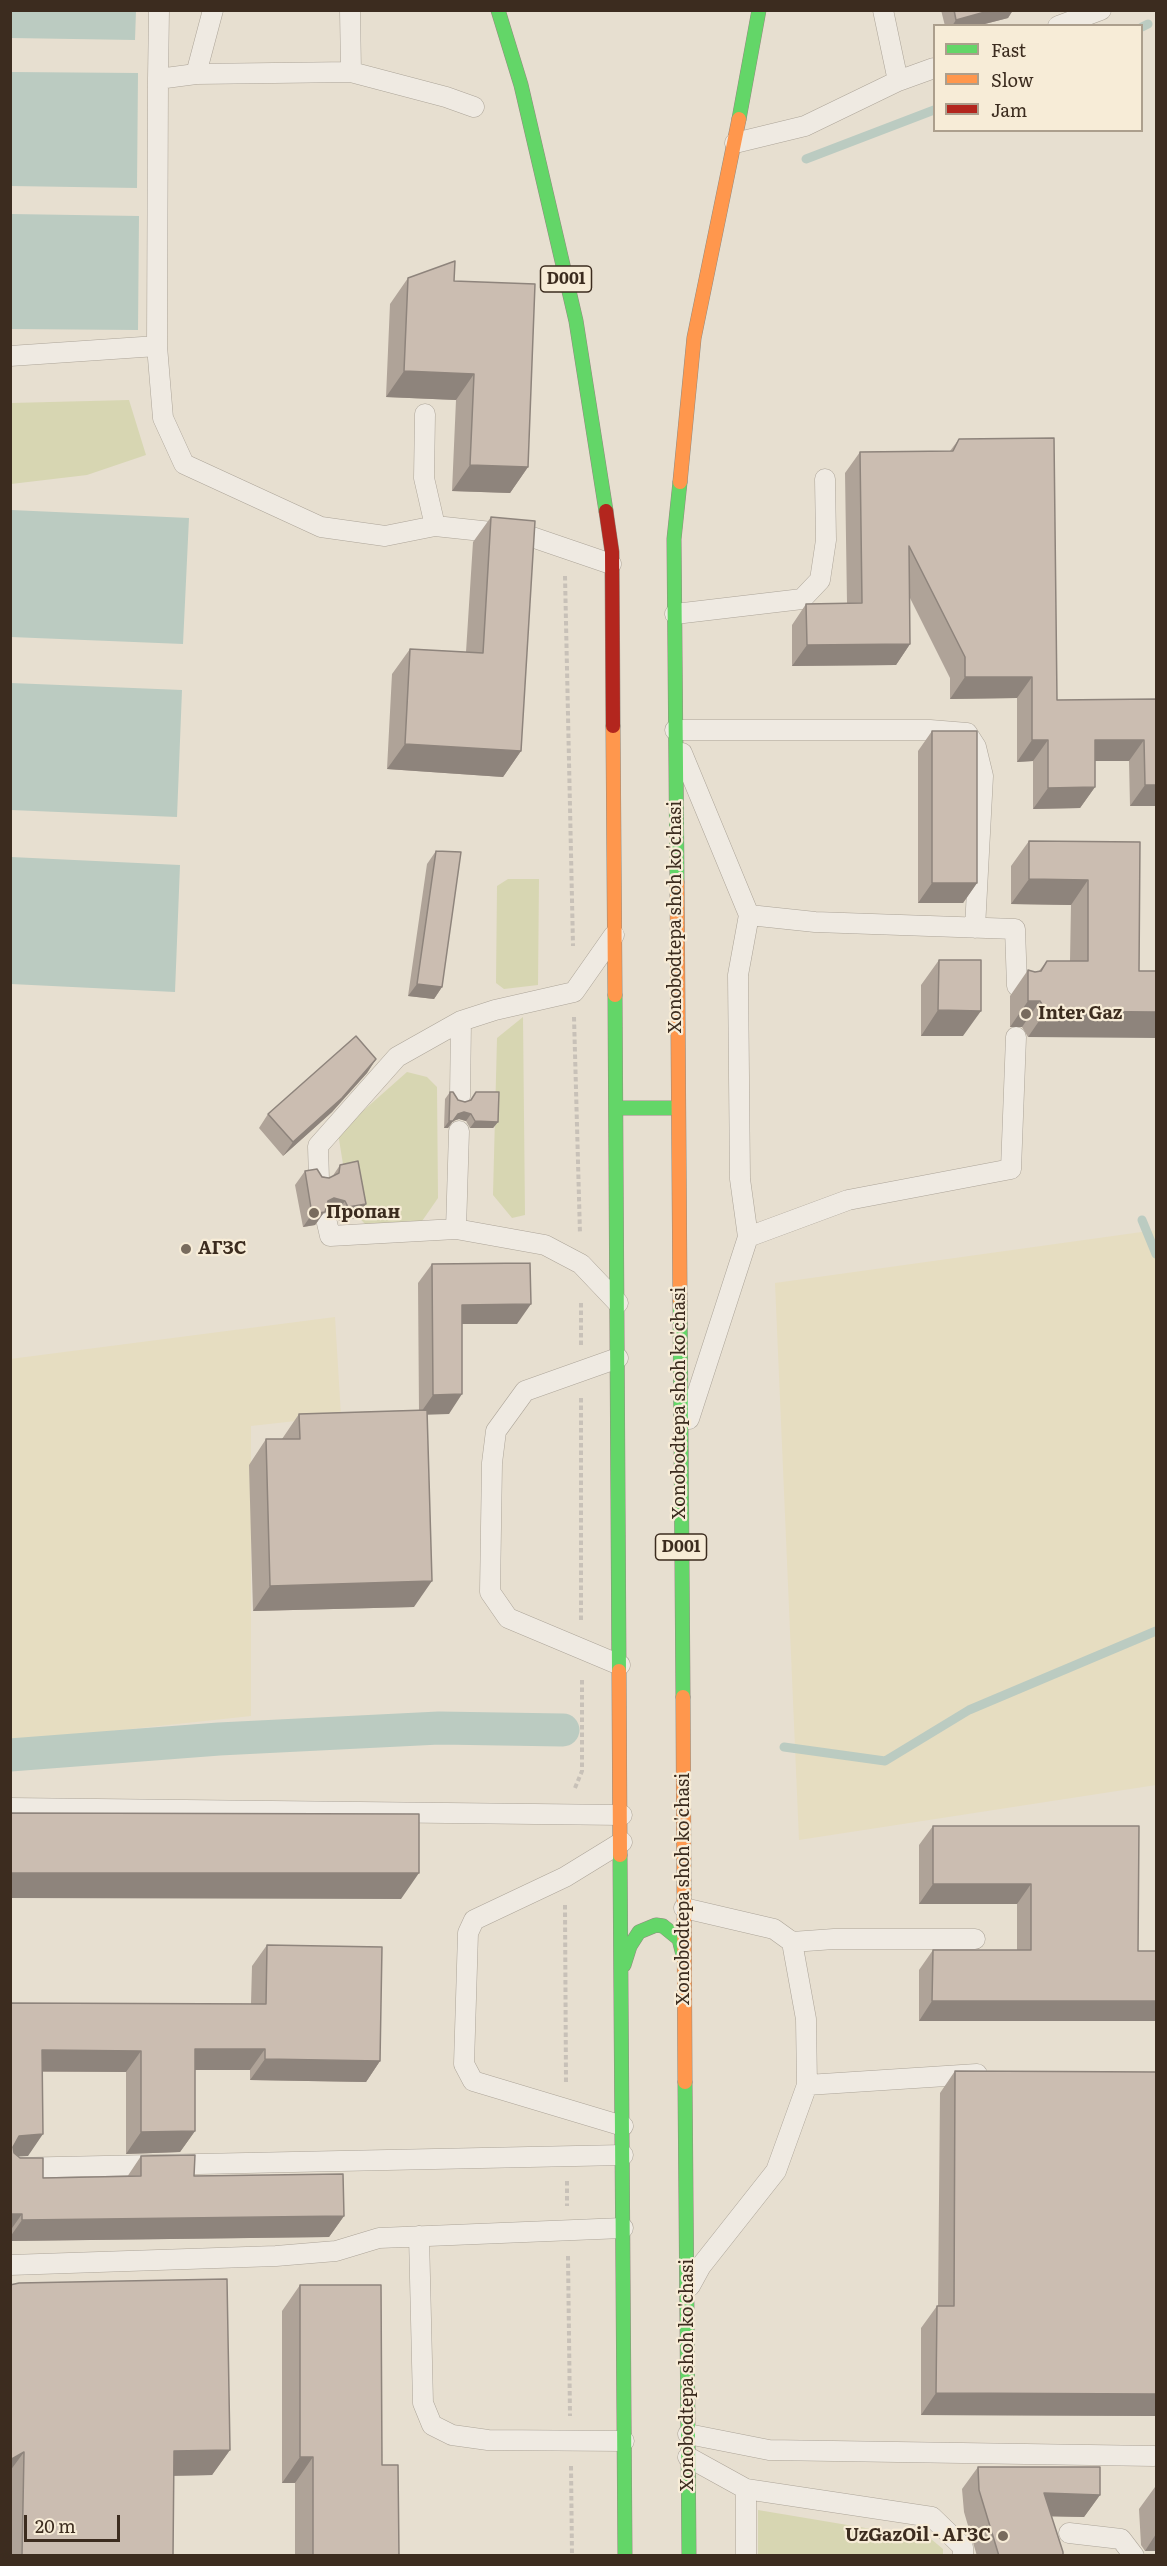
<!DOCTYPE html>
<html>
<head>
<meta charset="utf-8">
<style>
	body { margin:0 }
	#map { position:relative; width:1167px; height:2566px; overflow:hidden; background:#e7dfd0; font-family:Literata,serif }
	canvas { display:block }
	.frame { position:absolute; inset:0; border:12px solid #3c2c1f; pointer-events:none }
	.legend { position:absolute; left:933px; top:24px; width:210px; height:108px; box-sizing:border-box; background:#f7ecd7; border:2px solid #ac9f8d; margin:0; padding:8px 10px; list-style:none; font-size:18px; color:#3c2c1f }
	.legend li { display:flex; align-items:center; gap:12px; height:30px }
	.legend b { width:30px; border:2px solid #ac9f8d }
	.scale { position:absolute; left:24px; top:2515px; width:96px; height:27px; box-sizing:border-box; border:3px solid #3c2c1f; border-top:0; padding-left:8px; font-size:18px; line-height:21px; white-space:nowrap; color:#3c2c1f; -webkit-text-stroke:4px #f7ecd7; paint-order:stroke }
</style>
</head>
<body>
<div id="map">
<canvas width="1167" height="2566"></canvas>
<div class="frame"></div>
<ul class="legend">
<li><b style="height:8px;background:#63d668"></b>Fast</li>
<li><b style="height:8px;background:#ff974d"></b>Slow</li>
<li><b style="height:8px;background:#b3261e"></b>Jam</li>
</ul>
<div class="scale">20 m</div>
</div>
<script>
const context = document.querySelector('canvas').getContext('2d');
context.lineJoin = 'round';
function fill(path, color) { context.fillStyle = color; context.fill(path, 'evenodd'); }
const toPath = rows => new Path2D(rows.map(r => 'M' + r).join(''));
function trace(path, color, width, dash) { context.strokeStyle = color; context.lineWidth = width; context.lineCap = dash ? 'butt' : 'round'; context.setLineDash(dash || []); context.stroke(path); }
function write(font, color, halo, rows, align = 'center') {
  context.font = font + ' Literata,serif'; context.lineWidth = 4.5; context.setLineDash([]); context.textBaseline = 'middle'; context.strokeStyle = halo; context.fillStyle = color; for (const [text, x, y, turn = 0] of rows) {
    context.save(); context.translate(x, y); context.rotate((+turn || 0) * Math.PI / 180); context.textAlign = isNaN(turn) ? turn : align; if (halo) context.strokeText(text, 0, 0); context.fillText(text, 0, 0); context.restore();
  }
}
const farmland = toPath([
	[1156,1230,1156,1785,799,1840,775,1283],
	[335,1317,341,1416,251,1426,251,1716,11,1742,10,1359]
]);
const green = toPath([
	[129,400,146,455,87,475,11,484,11,403],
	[508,879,539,879,538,985,504,989,496,983,497,886],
	[523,1017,525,1215,512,1218,493,1195,497,1038],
	[407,1072,427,1077,437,1087,438,1198,420,1224,366,1225,350,1208,338,1133],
	[758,2510,931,2539,943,2549,943,2555,758,2555]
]);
const water = toPath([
	[11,10,136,11,135,40,11,38],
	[11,72,138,73,137,188,11,186],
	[11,214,139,216,138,330,11,329],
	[11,510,189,518,183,644,11,637],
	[11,683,182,690,177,817,11,810],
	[11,857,180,865,175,992,11,984]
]);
const stream = toPath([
	[1142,27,1148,24],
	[806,159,934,110],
	[1142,1220,1156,1254],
	[784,1747,885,1761,969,1710,1156,1631]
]);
const canal = toPath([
	[10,1755,219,1739,439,1728,563,1730]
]);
const path = toPath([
	[565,576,573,946],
	[574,1017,580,1234],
	[581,1345,581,1302],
	[581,1398,581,1621],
	[575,1788,582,1771,582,1677],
	[565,1905,566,2083],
	[567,2181,567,2206],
	[568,2256,570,2416],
	[571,2466,572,2556]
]);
const lane = toPath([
	[350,10,351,72],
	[883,10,898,81],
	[1058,26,1101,10],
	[196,74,213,10],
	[158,79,159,10],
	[735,143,805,126,898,81,934,68],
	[157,346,163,418,184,464,321,527,385,536,435,526],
	[10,356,157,346,158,79,196,74,351,72,446,97,474,107],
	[425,414,424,478,435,526,529,536,611,564],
	[675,614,802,599,820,580,826,540,825,479],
	[675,730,930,730,967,733,976,747,983,776,975,928],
	[682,753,749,915,815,922,1015,929,1017,986],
	[460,1097,461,1021],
	[319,1180,318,1146,397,1057,461,1021,495,1010,574,992,614,935],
	[327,1223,330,1236,456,1229,545,1245,581,1264,618,1303],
	[456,1229,459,1131],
	[748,1237,740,1179,738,975,749,915],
	[618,1358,525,1391,496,1431,492,1463,490,1592,508,1618,620,1665],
	[689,1419,748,1237,848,1200,1011,1169,1016,1037],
	[10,1808,622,1815],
	[622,1842,565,1877,474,1920,468,1933,464,2064,473,2081,623,2126],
	[684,1908,774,1929,792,1942,806,2019,807,2085],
	[792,1942,834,1939,975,1939],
	[10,2168,623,2155],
	[419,2236,423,2403,432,2425,452,2435,488,2440,624,2441],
	[10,2265,276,2256,336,2251,379,2238,623,2228],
	[690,2286,701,2266,776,2171,807,2085,977,2074],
	[688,2434,769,2450,1154,2456],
	[688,2457,746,2489,746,2556],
	[746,2489,932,2517,963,2547,963,2556],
	[1069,2533,1121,2539,1134,2556]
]);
const fast = toPath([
	[498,10,521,85,576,321,606,511],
	[739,119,759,10],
	[677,882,674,539,680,482],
	[615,995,619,1671],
	[616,1108,678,1108],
	[680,1301,683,1697],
	[620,1855,625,2556],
	[624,1965,630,1946,639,1932,656,1925,663,1926,679,1939,684,1959],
	[685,2082,689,2556]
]);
const slow = toPath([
	[680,482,694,338,739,119],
	[613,726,615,995],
	[677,882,680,1301],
	[619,1671,620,1855],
	[683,1697,685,2082]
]);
const jam = toPath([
	[606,511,612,552,613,726]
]);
const wall = toPath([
	[941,10,1013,10,1008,18,977,26,945,26],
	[408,278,454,281,528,467,510,493,452,491,456,400,386,397,390,304],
	[959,439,1057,700,1156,699,1156,806,1130,806,1129,761,1095,761,1095,787,1080,808,1033,809,1033,761,1017,762,1017,698,950,699,950,678,910,598,910,644,896,665,792,666,792,625,806,604,847,603,845,473,860,452,950,451],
	[491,517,521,751,503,777,387,769,392,674,410,649,466,652,473,542],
	[932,731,977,883,963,903,918,903,918,751],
	[1029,841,1140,842,1139,971,1028,1037,1022,1027,1010,1027,1010,996,1028,970,1035,972,1039,971,1047,961,1070,961,1071,905,1011,904,1011,866],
	[436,851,442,987,434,999,408,996,427,864],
	[939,960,963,1036,921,1036,921,985],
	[376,1059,367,1073,332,1112,283,1156,259,1128,268,1114],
	[450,1092,458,1100,498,1122,493,1128,470,1128,466,1121,459,1119,453,1121,448,1128,444,1128,445,1099],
	[340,1165,366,1204,356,1218,339,1221,335,1214,325,1211,315,1225,303,1227,295,1185,305,1171,329,1178,332,1177],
	[432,1264,517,1324,462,1324,449,1414,427,1414,414,1607,253,1611,249,1465,266,1439,282,1439,299,1414,419,1410,418,1283],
	[933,1826,1139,1826,1138,1951,919,2021,919,1970,933,1950,1017,1950,1017,1904,919,1904,919,1845],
	[267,1945,380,2061,366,2082,250,2080,250,2070,195,2070,195,2131,180,2152,126,2154,126,2072,42,2072,28,2156,18,2156,43,2178,127,2177,141,2156,194,2176,344,2216,329,2237,10,2241,10,2003,251,2004,252,1966],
	[955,2071,1156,2072,1156,2416,921,2415,921,2328,937,2306,938,2306,940,2093],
	[10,2285,230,2450,212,2475,174,2476,173,2556,10,2556],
	[300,2285,382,2465,399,2556,295,2556,295,2483,282,2483,282,2311],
	[978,2467,1100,2495,1084,2517,1051,2516,1063,2556,977,2556,964,2512,962,2489],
	[1155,2487,1156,2487,1156,2551,1145,2551,1141,2545,1139,2509]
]);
const shadedWall = toPath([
	[992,10,1013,10,1008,18,977,26,952,26,956,20],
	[404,371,474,374,456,400,386,397],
	[470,465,528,467,510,493,452,491],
	[910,644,896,665,792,666,807,645],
	[965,677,1032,677,1017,698,950,699],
	[1032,740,1048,740,1033,761,1017,762],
	[1095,740,1144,740,1129,761,1080,761],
	[405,744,521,751,503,777,387,769],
	[1145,785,1156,785,1156,806,1130,806],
	[1095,787,1080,808,1033,809,1048,788],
	[1029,879,1088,880,1071,905,1011,904],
	[932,883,977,883,963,903,918,903],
	[417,984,442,987,434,999,408,996],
	[1028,1001,1040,1001,1022,1027,1010,1027],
	[938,1010,981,1011,963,1036,921,1036],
	[1046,1011,1156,1012,1156,1038,1028,1037],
	[376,1059,367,1073,332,1112,283,1156,293,1142],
	[464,1112,471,1114,466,1121,459,1119,453,1121,458,1114],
	[449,1121,453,1121,448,1128,444,1128],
	[475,1121,498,1122,493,1128,470,1128],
	[334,1198,345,1201,335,1214,325,1211,315,1225,303,1227,312,1214,328,1201],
	[366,1204,356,1218,339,1221,348,1207],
	[531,1304,517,1324,448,1324,462,1305],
	[462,1394,449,1414,419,1415,433,1395],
	[432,1581,414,1607,253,1611,270,1586],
	[10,1873,419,1873,401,1899,10,1898],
	[933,1884,1031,1884,1017,1904,919,1904],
	[932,2001,1156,2001,1156,2021,919,2021],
	[195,2049,265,2049,250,2070,180,2070],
	[42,2050,141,2051,126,2072,27,2071],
	[265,2059,380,2061,366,2082,250,2080],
	[195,2131,180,2152,126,2154,141,2132],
	[43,2134,28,2156,10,2157,10,2149,19,2136],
	[10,2214,22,2214,10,2231],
	[344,2216,329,2237,10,2241,10,2237,22,2220],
	[936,2393,1156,2394,1156,2416,921,2415],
	[230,2450,212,2475,157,2476,174,2451],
	[24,2452,10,2471,10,2460],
	[300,2457,313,2457,295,2483,282,2483],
	[1044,2493,1100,2495,1084,2517,1028,2516],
	[1156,2534,1156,2551,1145,2551]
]);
const building = toPath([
	[954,10,992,10,956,20,954,10],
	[455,261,454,281,535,284,528,467,470,465,474,374,404,371,408,278,455,261],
	[1054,438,1057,700,1156,699,1156,785,1145,785,1144,740,1095,740,1095,787,1048,788,1048,740,1032,740,1032,677,965,677,965,657,909,546,910,644,807,645,806,604,862,603,860,452,953,451,959,439,1054,438],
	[491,517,535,521,521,751,405,744,410,649,483,653,491,517],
	[932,731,977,731,977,883,932,883,932,731],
	[1029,841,1140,842,1139,971,1156,971,1156,1012,1046,1011,1040,1001,1028,1001,1028,970,1035,972,1041,971,1047,961,1088,961,1088,880,1029,879,1029,841],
	[436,851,461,852,442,987,417,984,436,851],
	[939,960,981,960,981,1011,938,1010,939,960],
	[356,1036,376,1059,342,1098,293,1142,268,1114,356,1036],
	[450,1092,453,1092,458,1100,465,1102,471,1100,476,1092,499,1092,498,1122,475,1121,471,1114,464,1112,458,1114,453,1121,449,1121,450,1092],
	[358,1161,366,1204,348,1207,345,1201,334,1198,328,1201,325,1212,312,1214,305,1171,317,1169,322,1177,329,1178,339,1173,340,1165,358,1161],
	[530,1263,531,1304,462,1305,462,1394,433,1395,432,1264,530,1263],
	[427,1410,432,1581,270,1586,266,1439,300,1439,299,1414,427,1410],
	[10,1813,419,1814,419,1873,10,1873,10,1813],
	[933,1826,1139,1826,1138,1951,1156,1951,1156,2001,932,2001,933,1950,1031,1950,1031,1884,933,1884,933,1826],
	[267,1945,382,1947,380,2061,265,2059,265,2049,195,2049,195,2131,141,2132,141,2051,42,2050,43,2134,19,2136,13,2147,14,2153,20,2158,43,2158,43,2178,141,2176,141,2156,195,2155,194,2176,343,2174,344,2216,22,2220,22,2214,10,2214,10,2003,266,2004,267,1945],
	[955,2071,1156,2072,1156,2394,936,2393,937,2306,954,2306,955,2071],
	[227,2279,230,2450,174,2451,173,2556,22,2556,24,2452,10,2460,10,2285,19,2283,227,2279],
	[300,2285,381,2285,382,2465,398,2465,399,2556,313,2556,313,2457,300,2457,300,2285],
	[978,2467,1100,2467,1100,2495,1044,2493,1063,2552,1063,2556,999,2556,979,2490,978,2467]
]);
const markers = [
	[1026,1014,6,"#786b5d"],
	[314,1213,6,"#786b5d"],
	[186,1249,6,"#786b5d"],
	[1003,2536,6,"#786b5d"]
];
const shields = [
	[566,279,51],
	[681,1547,51]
];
const shieldNames = [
	["D001",566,279],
	["D001",681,1547]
];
const streetNames = [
	["Xonobodtepa shoh ko'chasi",676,917,-90],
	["Xonobodtepa shoh ko'chasi",680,1403,-90],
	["Xonobodtepa shoh ko'chasi",684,1889,-90],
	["Xonobodtepa shoh ko'chasi",688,2375,-90]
];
const poiNames = [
	["Inter Gaz",1038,1014],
	["Пропан",326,1213],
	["АГЗС",198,1249],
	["UzGazOil - АГЗС",991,2536,"right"]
];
fill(farmland, '#e6ddc1');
fill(green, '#d7d6b2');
fill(water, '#bbcbc1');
trace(stream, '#bbcbc1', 9);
trace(canal, '#bbcbc1', 33);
trace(lane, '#aca498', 21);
trace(fast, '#928a7f', 15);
trace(slow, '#928a7f', 15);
trace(jam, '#928a7f', 15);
trace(path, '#c8c1b8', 4, [4.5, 3]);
trace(lane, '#efeae2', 20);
trace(fast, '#63d668', 14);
trace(slow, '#ff974d', 14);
trace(jam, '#b3261e', 14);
fill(wall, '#afa398');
fill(shadedWall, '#8e847c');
fill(building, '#cbbdb1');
trace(building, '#8e847c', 1.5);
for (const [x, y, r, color] of markers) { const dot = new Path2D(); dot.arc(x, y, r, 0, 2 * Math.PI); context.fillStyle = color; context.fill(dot); trace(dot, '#f7ecd7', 2); }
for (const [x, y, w] of shields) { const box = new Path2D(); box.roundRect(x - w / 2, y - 13, w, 26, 4.5); context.fillStyle = '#f7ecd7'; context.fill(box); trace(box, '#3c2c1f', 1.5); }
write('bold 16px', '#3c2c1f', null, shieldNames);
write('18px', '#3c2c1f', '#f7ecd7', streetNames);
write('bold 18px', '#3c2c1f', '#f7ecd7', poiNames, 'left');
</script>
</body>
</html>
